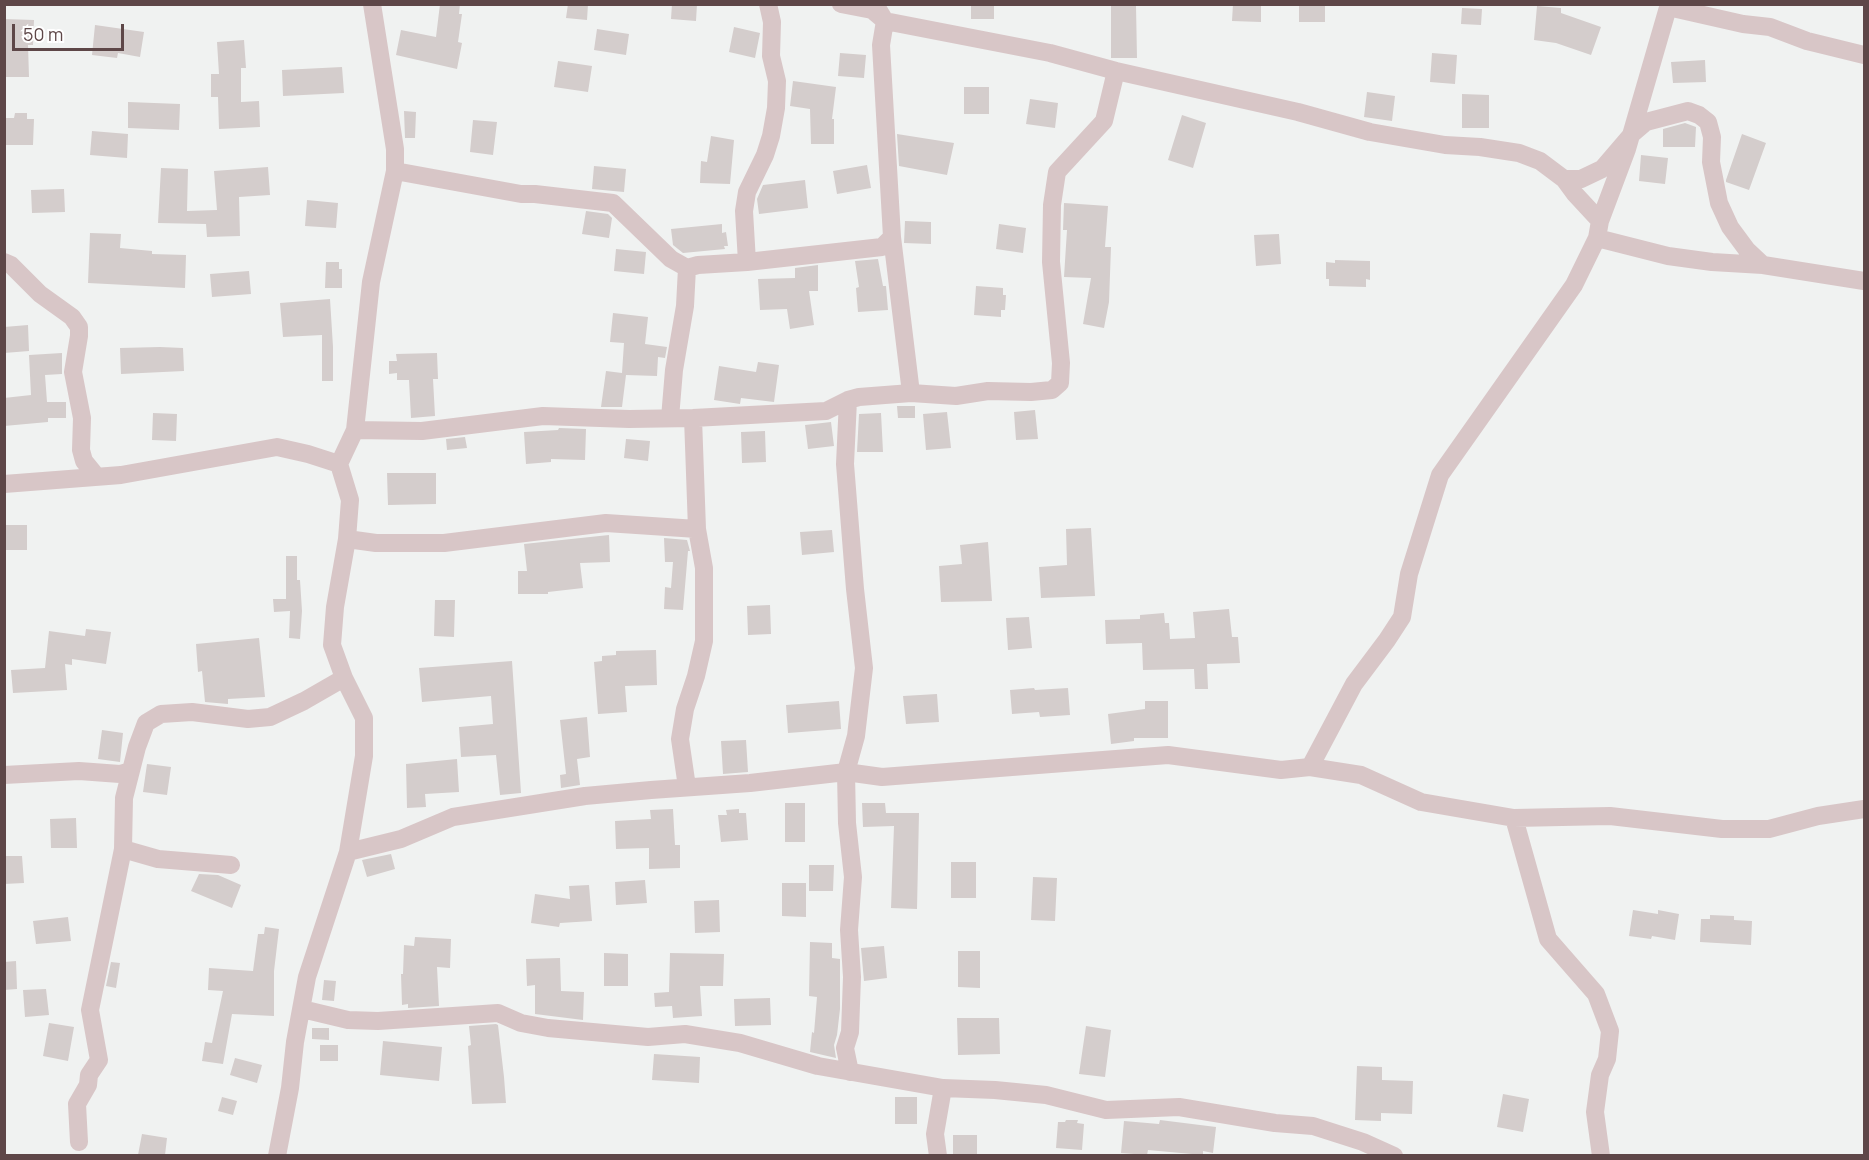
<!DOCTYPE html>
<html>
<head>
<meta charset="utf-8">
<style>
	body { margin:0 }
	#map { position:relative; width:1869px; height:1160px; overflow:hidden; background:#f0f2f1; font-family:Manrope,sans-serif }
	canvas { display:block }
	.frame { position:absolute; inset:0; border:6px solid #5e4748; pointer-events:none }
	.scale { position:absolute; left:12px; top:24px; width:112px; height:27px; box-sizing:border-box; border:3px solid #5e4748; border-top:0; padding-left:8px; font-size:18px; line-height:21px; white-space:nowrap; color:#5e4748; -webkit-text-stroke:4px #fff; paint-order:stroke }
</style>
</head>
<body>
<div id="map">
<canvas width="1869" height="1160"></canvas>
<div class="frame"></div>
<div class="scale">50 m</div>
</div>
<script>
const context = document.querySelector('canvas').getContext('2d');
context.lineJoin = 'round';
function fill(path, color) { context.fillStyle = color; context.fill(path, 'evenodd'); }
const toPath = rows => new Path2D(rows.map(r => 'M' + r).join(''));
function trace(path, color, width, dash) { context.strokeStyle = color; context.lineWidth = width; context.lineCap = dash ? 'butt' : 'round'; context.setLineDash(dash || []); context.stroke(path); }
const building = toPath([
	[440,4,460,4,459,14,462,14,458,42,462,43,457,69,396,55,401,30,436,37],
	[568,4,588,4,587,20,566,18],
	[672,4,697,4,696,21,671,19],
	[971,4,994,4,994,19,971,19],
	[1233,4,1261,4,1261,22,1232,21],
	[1299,4,1325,4,1325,22,1299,22],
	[1111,5,1136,6,1137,58,1111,58],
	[1537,6,1561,8,1561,13,1601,27,1591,55,1556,43,1534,40],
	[1462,8,1482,9,1481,25,1461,24],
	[4,19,34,20,33,45,28,45,29,77,4,77],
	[95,25,144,32,140,57,118,53,117,58,92,55],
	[734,27,760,33,755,58,729,52],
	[597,29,629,34,626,55,594,50],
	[244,40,246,68,241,68,241,102,259,101,260,127,219,129,218,97,211,97,211,74,219,74,217,42],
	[840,53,866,55,864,78,838,76],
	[1432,53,1457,55,1455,84,1430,82],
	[1705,60,1706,82,1673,83,1671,62],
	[558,61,592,66,588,92,554,87],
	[342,67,344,93,283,96,282,70],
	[793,81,836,87,832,119,834,119,834,144,811,144,810,109,790,106],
	[964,87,989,87,989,114,964,114],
	[1367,92,1395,96,1392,121,1364,117],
	[1462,94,1489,95,1489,128,1462,128],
	[1030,99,1058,103,1055,128,1026,124],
	[128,102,180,104,179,130,128,128],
	[404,111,416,112,415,138,405,138],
	[15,113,27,113,27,119,34,119,33,145,4,145,4,118,14,118],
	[1182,115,1206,123,1193,168,1168,160],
	[473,120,497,122,493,155,470,152],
	[1685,123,1696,127,1695,147,1663,147,1663,129],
	[92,131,128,134,127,158,90,155],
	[897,134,954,143,947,175,899,166],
	[1742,134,1766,143,1749,190,1726,182,1726,180],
	[711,136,734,140,730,184,700,183,701,161,707,162],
	[1641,155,1668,158,1665,184,1639,181],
	[867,165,871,188,837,194,833,171],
	[594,166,626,169,624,192,592,189],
	[268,167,270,195,239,197,240,236,207,237,206,224,158,223,161,168,188,169,187,211,217,210,214,171],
	[805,180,808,208,759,214,757,199,763,185],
	[64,189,65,212,32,213,31,190],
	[307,200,338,203,336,228,305,226],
	[1064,203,1108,206,1105,247,1111,247,1109,302,1104,328,1083,324,1091,278,1064,277,1067,230,1063,230],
	[586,211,608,214,612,218,609,238,582,234],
	[905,221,931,222,931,244,904,243],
	[722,224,722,233,726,232,728,246,724,246,725,249,683,253,673,245,671,229],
	[999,224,1026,228,1023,253,996,249],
	[90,233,121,234,120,248,152,251,152,254,186,255,185,288,88,283],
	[1279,234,1281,264,1256,266,1254,235],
	[616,249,646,252,644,274,614,271],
	[878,259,883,286,886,286,888,310,858,312,856,288,859,287,855,261],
	[1335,260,1370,261,1370,280,1366,279,1366,287,1329,286,1329,279,1326,279,1326,262,1335,263],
	[326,262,339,262,339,269,342,269,342,288,325,288],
	[818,265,818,291,809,291,814,325,790,329,787,309,760,310,758,279,795,278,795,268],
	[249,271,251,294,212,297,210,274],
	[976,286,1003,288,1003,295,1006,295,1005,310,1001,310,1001,317,974,315],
	[330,299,333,347,333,381,322,381,322,335,283,337,280,303],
	[613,313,648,317,645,344,667,347,665,358,658,357,657,376,626,375,622,407,601,407,606,371,622,373,624,343,610,342],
	[28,325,29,351,4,353,4,327],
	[160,347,183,348,184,371,121,374,120,348],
	[62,353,62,374,45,375,47,402,66,402,66,418,48,418,48,422,4,426,4,398,31,395,29,355],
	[437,353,438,379,433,379,435,416,411,418,409,380,397,380,397,373,389,374,389,361,397,361,396,354],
	[758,362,779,365,774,402,741,398,740,404,714,400,719,366,756,372],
	[897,406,915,406,915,418,898,418],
	[1035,410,1038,439,1016,440,1014,412],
	[947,412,951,448,926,450,923,414],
	[153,413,177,414,176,441,152,440],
	[881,413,883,452,857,452,859,414],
	[831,422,834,446,808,449,805,425],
	[559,428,586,429,585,460,551,459,551,462,526,464,524,432,558,430],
	[765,431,766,462,742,463,741,432],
	[465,437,467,448,447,450,446,439],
	[626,439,650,441,648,461,624,458],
	[387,473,436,473,436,504,388,505],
	[4,525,27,525,27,550,4,550],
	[1091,528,1095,596,1041,598,1039,567,1067,565,1066,529],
	[832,530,834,552,802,555,800,532],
	[609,535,610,562,580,563,583,588,548,592,548,594,518,594,518,571,527,571,524,544],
	[664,538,687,540,690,551,688,551,683,610,664,609,665,587,671,588,673,562,665,562],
	[988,542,992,601,941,602,939,566,962,564,960,545],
	[286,556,297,556,297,580,300,580,302,611,300,639,289,638,290,611,274,612,273,599,286,599],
	[435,600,455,600,454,637,434,636],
	[770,605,771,634,748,635,747,606],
	[1229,609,1232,637,1238,637,1240,663,1207,664,1208,689,1195,689,1194,669,1143,670,1142,643,1106,644,1105,620,1140,619,1140,615,1164,613,1165,623,1169,623,1170,639,1195,638,1193,612],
	[1029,617,1032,648,1008,650,1006,618],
	[86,629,111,632,106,664,72,659,72,665,65,664,67,690,13,693,11,670,45,668,49,631,85,636],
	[259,638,265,697,228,699,228,704,205,702,202,671,198,672,196,644],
	[656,650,657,685,625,686,627,712,598,714,594,662,602,661,602,656,616,655,616,651],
	[512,661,521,793,500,795,496,755,461,757,459,727,493,724,491,696,422,702,419,668],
	[1034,688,1035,690,1068,688,1070,715,1040,717,1039,712,1012,714,1010,690],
	[937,694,939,722,906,724,903,696],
	[839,701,841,729,788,733,786,705],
	[1145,701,1168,701,1168,738,1134,738,1134,741,1111,744,1108,714,1145,709],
	[587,717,590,757,577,759,580,785,561,788,560,775,566,774,560,720],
	[102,730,123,733,120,762,98,759],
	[746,740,748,772,723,774,721,741],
	[457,759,459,792,425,794,426,807,407,808,406,764],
	[147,764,171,767,167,795,143,792],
	[785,803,805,803,805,842,785,842],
	[862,803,885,803,886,813,919,813,917,909,891,908,894,826,863,827],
	[673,809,675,845,680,845,680,868,649,869,649,848,616,849,615,821,651,819,650,810],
	[739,809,739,813,746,813,748,840,721,842,718,815,727,815,726,810],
	[76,818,77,848,51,848,50,819],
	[391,854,395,869,367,877,362,860],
	[4,856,22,856,24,883,4,884],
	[951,862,976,862,976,898,951,898],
	[809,865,834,865,833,891,809,891],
	[199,874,218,875,241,885,232,908,191,891],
	[1033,877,1057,878,1055,921,1031,920],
	[645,880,647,903,616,905,615,882],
	[782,883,806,883,806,917,782,916],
	[589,885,592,921,560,923,559,927,531,923,535,894,570,899,569,886],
	[719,900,720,932,695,933,694,901],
	[1633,910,1658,914,1658,910,1679,914,1675,940,1652,936,1651,939,1629,936],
	[1710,915,1734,916,1734,920,1752,921,1751,945,1700,942,1701,919,1710,919],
	[68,917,71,941,36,944,33,921],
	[265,927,279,929,274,971,274,1016,232,1014,223,1064,202,1061,205,1042,212,1043,223,991,208,990,209,968,253,971,258,934,264,934],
	[415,937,451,939,450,968,437,967,439,1006,408,1008,408,1004,402,1005,401,974,403,974,404,945,414,946],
	[810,942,832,943,832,958,840,959,840,1009,837,1035,834,1045,836,1058,810,1052,812,1032,814,1033,817,997,809,996],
	[884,946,887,978,864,981,861,948],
	[958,951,980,951,980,988,958,987],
	[604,953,628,954,628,986,604,986],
	[670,953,724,954,723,986,700,986,702,1016,673,1018,672,1006,655,1007,654,993,669,992],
	[560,958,561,991,584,992,583,1020,535,1014,535,985,527,986,526,959],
	[16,961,17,989,4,990,4,962],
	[111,962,120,963,116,988,106,986],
	[324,980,336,981,334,1001,322,1000],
	[46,989,49,1015,25,1017,23,990],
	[770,998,771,1025,735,1026,734,999],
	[957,1018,999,1018,1000,1054,958,1055],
	[49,1023,74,1027,68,1061,43,1056],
	[496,1024,498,1025,504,1077,506,1103,472,1104,468,1046,471,1045,469,1026],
	[1086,1026,1111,1030,1105,1077,1079,1074],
	[312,1028,329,1028,329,1040,312,1039],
	[383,1041,442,1047,439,1081,380,1075],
	[320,1045,338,1045,338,1061,320,1061],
	[654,1054,700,1057,699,1083,652,1080],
	[235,1058,262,1065,257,1083,230,1075],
	[1357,1066,1382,1067,1382,1080,1413,1081,1412,1114,1381,1113,1381,1121,1355,1120],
	[1503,1094,1529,1099,1523,1132,1497,1127],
	[222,1097,237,1101,233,1115,218,1111],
	[895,1097,917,1097,917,1124,895,1124],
	[1066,1120,1078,1120,1077,1123,1084,1124,1082,1150,1056,1148,1058,1122,1065,1122],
	[1160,1120,1216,1127,1213,1153,1203,1151,1203,1155,1148,1150,1147,1155,1121,1153,1124,1121,1159,1124],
	[142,1134,167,1138,165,1155,138,1155],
	[953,1135,977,1135,977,1155,953,1155]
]);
const minor = toPath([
	[841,4,872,10,885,21,1050,53,1116,71,1298,112,1370,132,1445,145,1480,147,1519,153,1540,161,1564,179,1575,194,1600,221],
	[1668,7,1743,24,1770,27,1807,41,1864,55],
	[879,11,885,21,881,45,892,237,911,393],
	[395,171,521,194,535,194,613,203,671,259,687,268,698,265,747,262,882,247,892,237],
	[1564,179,1581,179,1602,169,1632,134,1646,122,1688,111,1699,115,1708,122,1712,137,1711,162,1719,203,1730,227,1747,250,1763,265],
	[1597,238,1668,256,1712,262,1763,265,1864,281],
	[4,262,11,265,40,294,72,317,79,327,79,336,73,372,82,418,81,450,84,461,97,477],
	[747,262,744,211,747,192,765,155,771,136,776,108,777,81,771,56,772,22,768,4],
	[848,400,845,464,855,589,864,668,856,736,846,772,847,823,853,877,849,930,852,977,850,1032,845,1048,850,1072],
	[670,418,674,370,685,306,687,268],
	[355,430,422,431,543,416,629,419,693,418,826,411,848,400,859,397,911,393,956,396,988,391,1031,392,1052,390,1060,383,1061,363,1051,262,1052,205,1057,172,1104,121,1116,71],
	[4,484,121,475,277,447,308,454,339,464],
	[347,539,376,543,444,543,606,523,697,529],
	[1310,767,1354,684,1387,640,1402,617,1409,574,1440,475,1574,285,1597,238,1600,221,1627,149,1669,4],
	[4,775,79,771,120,774,130,771],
	[687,787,680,739,685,709,696,676,704,641,704,568,697,529,693,418],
	[1514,818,1548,939,1596,994,1610,1031,1607,1059,1600,1075,1595,1112,1601,1156],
	[123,849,158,859,231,865],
	[348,852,401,839,453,817,585,796,651,790,750,783,846,772,882,777,1168,755,1281,770,1310,767,1361,775,1421,802,1514,818,1610,816,1722,829,1769,829,1818,816,1864,809],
	[302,1009,348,1020,378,1021,498,1013,521,1023,548,1028,648,1037,685,1034,740,1043,818,1066,943,1088,995,1090,1046,1095,1106,1110,1179,1107,1275,1123,1313,1126,1363,1142,1394,1156],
	[79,1142,77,1104,88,1085,89,1075,99,1060,90,1010,123,849,124,798,137,747,146,723,161,714,192,712,248,719,270,717,304,701,344,678],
	[277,1156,290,1088,295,1042,307,977,348,852,364,756,364,718,344,678,332,645,335,607,347,539,350,500,339,464,355,430,371,282,395,171,395,149,372,4],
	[938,1156,935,1134,943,1088]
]);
fill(building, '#d4cdcc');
trace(minor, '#d8c6c7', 18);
</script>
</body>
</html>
